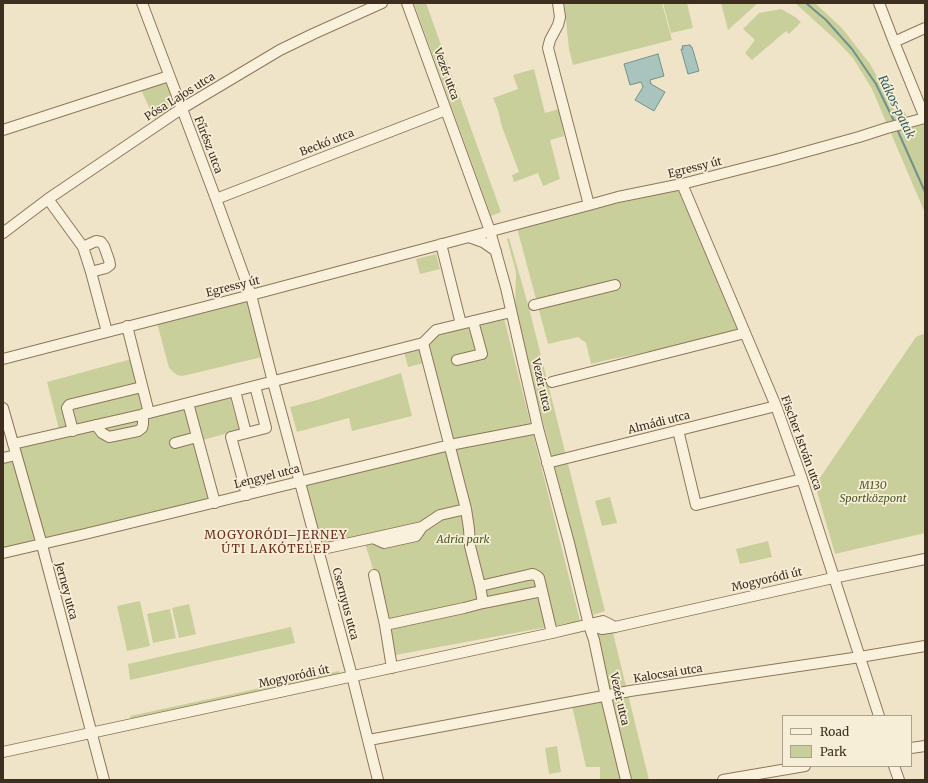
<!DOCTYPE html>
<html>
<head>
<meta charset="utf-8">
<style>
	body { margin:0 }
	#map { position:relative; width:928px; height:783px; overflow:hidden; background:#f0e4c8; font-family:Merriweather,serif }
	canvas { display:block }
	.frame { position:absolute; inset:0; border:4px solid #3d2e20; pointer-events:none }
	.legend { position:absolute; left:782px; top:715px; width:130px; height:52px; box-sizing:border-box; background:#f7eed8; border:1px solid #ada18e; margin:0; padding:5px 7px; list-style:none; font-size:12px; color:#3d2e20 }
	.legend li { display:flex; align-items:center; gap:8px; height:20px }
	.legend b { width:20px; border:1px solid #ada18e }
</style>
</head>
<body>
<div id="map">
<canvas width="928" height="783"></canvas>
<div class="frame"></div>
<ul class="legend">
<li><b style="height:5px;background:#faf1dc"></b>Road</li>
<li><b style="height:11px;background:#c9cf9b"></b>Park</li>
</ul>
</div>
<script>
const context = document.querySelector('canvas').getContext('2d');
context.lineJoin = 'round';
function fill(path, color) { context.fillStyle = color; context.fill(path, 'evenodd'); }
const toPath = rows => new Path2D(rows.map(r => 'M' + r).join(''));
function trace(path, color, width, dash) { context.strokeStyle = color; context.lineWidth = width; context.lineCap = dash ? 'butt' : 'round'; context.setLineDash(dash || []); context.stroke(path); }
function write(font, color, halo, rows, align = 'center') {
  context.font = font + ' Merriweather,serif'; context.lineWidth = 3.5; context.setLineDash([]); context.textBaseline = 'middle'; context.strokeStyle = halo; context.fillStyle = color; for (const [text, x, y, turn = 0] of rows) {
    context.save(); context.translate(x, y); context.rotate((+turn || 0) * Math.PI / 180); context.textAlign = isNaN(turn) ? turn : align; if (halo) context.strokeText(text, 0, 0); context.fillText(text, 0, 0); context.restore();
  }
}
const green = toPath([
	[414,3,426,3,501,212,491,216],
	[564,3,662,3,672,40,573,65,569,49],
	[663,3,687,3,693,28,671,33],
	[721,3,758,3,728,30],
	[795,3,815,3,842,28,870,64,885,90,891,105,895,110,904,111,913,127,924,125,925,213,872,89,853,58,836,40],
	[781,9,795,17,801,22,789,34,786,31,752,60,745,53,755,40,743,29,759,13],
	[534,69,545,113,559,109,564,136,550,140,560,179,543,186,538,173,514,182,512,175,519,172,502,127,498,110,493,98,518,89,513,75],
	[166,82,175,107,155,120,141,90],
	[678,190,739,330,661,349,612,359,591,364,586,343,578,337,548,344,517,228,591,209],
	[509,238,529,308,605,611,593,615,515,313,516,272,507,239],
	[436,254,440,269,420,274,416,259],
	[251,295,266,356,187,375,182,376,177,375,169,368,156,319],
	[503,314,580,621,390,656,385,625,373,569,364,540,318,550,300,482,450,445,428,362,408,367,403,348,436,330],
	[925,333,925,533,835,554,815,485,916,337],
	[135,358,149,412,229,393,239,430,199,441,215,503,3,553,3,458,16,455,13,444,60,433,47,382],
	[401,373,412,416,352,431,349,418,297,432,290,407,317,400],
	[610,497,617,523,602,526,595,501],
	[768,541,772,557,740,564,736,549],
	[140,601,150,646,127,651,117,606],
	[189,604,196,634,179,638,172,608],
	[170,609,176,638,153,643,147,614],
	[291,627,295,643,130,680,128,664],
	[613,633,649,780,632,780,596,635],
	[339,671,341,677,132,722,130,716],
	[603,702,623,780,600,780,600,767,586,767,572,706],
	[557,746,561,772,549,774,545,748]
]);
const water = toPath([
	[690,45,691,47,692,47,699,71,688,74,681,49,683,49,682,46,690,45],
	[658,54,664,76,650,80,651,84,665,92,654,111,635,100,643,87,641,82,630,85,624,64,658,54]
]);
const stream = toPath([
	[806,3,826,20,852,49,876,84,895,123],
	[897,129,925,192]
]);
const minor = toPath([
	[142,3,216,199,251,295,273,382,352,676,378,780],
	[407,3,490,231,506,288,538,428,569,543,589,625,594,640,606,697,626,780],
	[558,3,560,17,558,25,550,40,548,48,589,205],
	[879,3,894,42,925,118],
	[894,42,925,28],
	[3,130,169,76],
	[682,184,776,406,802,479,879,716],
	[48,199,83,247,91,272,107,332],
	[216,199,446,110],
	[3,233,48,199,181,109,280,50,313,34,382,3],
	[469,237,483,242,496,251],
	[441,244,461,324],
	[83,247,96,241,101,242,104,246,109,260,110,265,106,268,91,272],
	[534,305,615,285],
	[127,326,149,413],
	[3,359,107,332,251,295,589,205,618,197,682,184,776,160,859,137,887,128,925,118],
	[457,360,482,354,473,321],
	[552,382,745,333],
	[235,391,246,433],
	[188,403,215,503],
	[3,408,42,545,104,780],
	[96,425,102,433,109,437,138,431,142,428,143,424,143,414],
	[678,430,696,505,802,479],
	[73,431,68,412,67,408,69,405,72,404,142,387],
	[175,443,197,437],
	[13,444,149,413,423,343,436,330,511,312],
	[3,458,16,455],
	[547,463,776,406],
	[247,495,231,437,266,428,255,386],
	[373,538,422,527],
	[318,550,373,538,384,543,416,536,422,527,440,515,466,509],
	[3,553,85,534,450,445,538,428],
	[374,575,385,625,392,668],
	[480,586,528,575,533,574,537,576,539,578,552,633],
	[483,603,542,591],
	[385,625,464,608,483,603,480,586,470,546,469,529,466,509,423,343],
	[589,625,602,629,615,627,833,578,925,559],
	[369,740,630,691,860,657,925,646],
	[911,748,925,746],
	[3,752,552,633,603,621,615,627],
	[894,766,899,780],
	[723,780,805,766]
]);
const streetNames = [
	["Vezér utca",446,74,70],
	["Pósa Lajos utca",180,97,-32],
	["Beckó utca",327,143,-21],
	["Fűrész utca",208,145,69],
	["Egressy út",695,168,-14],
	["Egressy út",233,287,-14],
	["Vezér utca",541,385,77],
	["Almádi utca",659,423,-14],
	["Fischer István utca",801,443,70],
	["Lengyel utca",267,477,-14],
	["Mogyoródi út",767,580,-13],
	["Jerney utca",66,591,75],
	["Csernyus utca",345,604,75],
	["Kalocsai utca",668,674,-9],
	["Mogyoródi út",294,677,-12],
	["Vezér utca",619,699,77]
];
const parkNames = [
	["M130",873,486],
	["Sportközpont",873,499],
	["Adria park",463,540]
];
const waterNames = [
	["Rákos-patak",896,107,64]
];
const neighbourhoodNames = [
	["MOGYORÓDI–JERNEY",276,536],
	["ÚTI LAKÓTELEP",276,550]
];
fill(green, '#c9cf9b');
fill(water, '#a9c4bc');
trace(water, '#6f938a', 1);
trace(stream, '#6f938a', 2);
trace(minor, '#8d765c', 12);
trace(minor, '#faf1dc', 10);
write('11px', '#3d2e20', '#f7eed8', streetNames);
write('italic 11px', '#4d5a26', '#f7eed8', parkNames);
write('italic 12px', '#2f5d5a', '#f7eed8', waterNames);
context.letterSpacing = '1px';
write('12px', '#6b2e1e', '#f7eed8', neighbourhoodNames);
context.letterSpacing = '0px';
</script>
</body>
</html>
